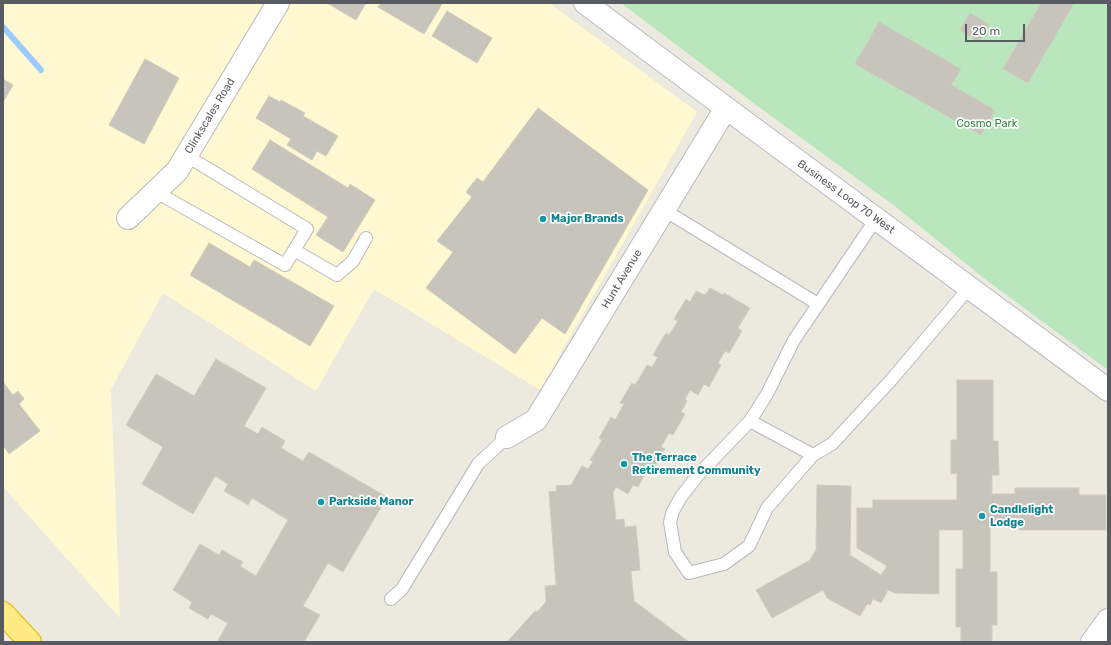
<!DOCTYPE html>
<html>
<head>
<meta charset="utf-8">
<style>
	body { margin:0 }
	#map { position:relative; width:1111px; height:645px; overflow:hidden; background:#eceadf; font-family:Rubik,sans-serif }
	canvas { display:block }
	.frame { position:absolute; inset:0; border:4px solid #585b61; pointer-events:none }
	.scale { position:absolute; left:965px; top:24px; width:60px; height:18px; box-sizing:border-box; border:2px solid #585b61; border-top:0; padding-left:5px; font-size:12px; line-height:14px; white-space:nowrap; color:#585b61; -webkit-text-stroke:3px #fff; paint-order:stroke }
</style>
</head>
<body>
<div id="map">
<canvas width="1111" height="645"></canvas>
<div class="frame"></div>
<div class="scale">20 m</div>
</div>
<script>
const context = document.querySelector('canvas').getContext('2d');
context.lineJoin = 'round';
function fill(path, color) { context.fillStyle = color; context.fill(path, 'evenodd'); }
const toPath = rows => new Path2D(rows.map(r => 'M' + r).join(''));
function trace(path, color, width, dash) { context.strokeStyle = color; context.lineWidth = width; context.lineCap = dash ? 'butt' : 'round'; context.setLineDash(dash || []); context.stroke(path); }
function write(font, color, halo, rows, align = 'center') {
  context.font = font + ' Rubik,sans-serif'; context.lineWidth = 3.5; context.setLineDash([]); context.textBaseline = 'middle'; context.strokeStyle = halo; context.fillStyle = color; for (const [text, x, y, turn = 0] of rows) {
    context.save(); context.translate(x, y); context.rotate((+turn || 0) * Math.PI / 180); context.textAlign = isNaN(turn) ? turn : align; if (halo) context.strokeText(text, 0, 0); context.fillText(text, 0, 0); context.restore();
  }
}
const commercial = toPath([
	[3,3,549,3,697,112,540,390,374,289,316,391,163,293,111,390,120,618,10,495,3,485]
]);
const green = toPath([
	[621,3,1108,3,1108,370,985,279,896,207,752,102]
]);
const stream = toPath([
	[3,27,41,70]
]);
const building = toPath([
	[327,3,366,3,356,20,327,3],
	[381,3,440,3,442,4,424,34,378,7,381,3],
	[1041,3,1074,3,1028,83,1003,69,1041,3],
	[447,11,492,38,477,63,432,36,447,11],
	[970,13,989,24,979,42,960,30,970,13],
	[879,22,961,69,951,85,995,110,981,135,855,64,879,22],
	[145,59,179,78,144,144,109,125,145,59],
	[3,79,13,85,3,102,3,79],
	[269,96,280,102,281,100,305,113,303,116,338,136,326,156,317,151,312,160,287,145,291,139,256,118,269,96],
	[538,108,648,190,565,334,542,318,515,354,426,288,453,252,437,241,472,197,466,192,477,178,483,182,538,108],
	[270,140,348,188,350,184,375,200,343,252,316,235,328,217,252,169,270,140],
	[209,243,250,267,254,260,334,306,310,346,190,275,209,243],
	[710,288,723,295,724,293,750,308,738,328,742,331,729,353,725,351,718,363,721,365,709,387,704,384,698,395,690,390,685,399,687,401,681,412,685,414,673,435,669,433,661,447,665,449,654,469,649,466,638,487,633,485,628,494,616,487,613,492,616,520,624,519,625,527,636,526,640,570,631,571,634,601,689,642,507,642,535,611,537,612,546,602,545,586,556,585,549,492,557,491,556,486,571,485,582,466,588,469,593,461,590,460,602,440,599,438,611,417,615,420,624,404,620,403,632,383,635,385,647,365,652,367,658,357,653,355,666,333,669,335,678,321,674,319,686,299,690,302,696,291,705,295,710,288],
	[216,359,266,388,244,426,258,434,262,427,285,441,281,448,303,461,309,452,387,497,343,572,328,563,303,606,320,615,304,642,217,642,228,623,211,614,208,619,189,608,192,602,173,590,200,544,219,555,222,550,243,562,240,566,256,576,288,520,252,498,248,505,224,491,228,484,215,476,193,514,142,484,163,447,126,425,156,374,194,396,216,359],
	[957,380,993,380,993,441,998,441,999,475,992,475,992,494,1015,494,1015,488,1079,488,1079,495,1106,495,1106,530,1019,530,1019,524,990,524,990,572,997,572,997,625,992,625,992,642,961,642,961,627,956,627,956,569,963,569,963,530,939,530,939,594,895,593,888,590,881,603,873,599,870,605,867,604,860,616,827,598,823,590,772,618,756,590,810,560,816,550,817,485,851,486,850,555,881,575,887,566,857,548,857,508,873,508,873,500,957,500,957,473,951,474,951,440,957,440,957,380],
	[3,382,13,395,18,391,24,399,19,404,40,431,9,454,3,445,3,382]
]);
const lane = toPath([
	[156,192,285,265,307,229,187,156],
	[664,210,818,304],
	[876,219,794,340,767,394,750,421,698,475,681,497,673,511,670,522,675,552,689,573,724,564,749,546,767,508,813,455,832,444,892,379,969,288],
	[294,250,337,275,353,261,366,238],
	[750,421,813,455],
	[391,599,402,589,478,464,507,437]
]);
const street = toPath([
	[128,218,177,171,278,3],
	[507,437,536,420,726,108],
	[1092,642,1108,620]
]);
const secondary = toPath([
	[585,3,726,108,1108,390]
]);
const highway = toPath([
	[3,613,30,642]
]);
const markers = [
	[543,219,4,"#0f9aa8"],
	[624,464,4,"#0f9aa8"],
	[321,502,4,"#0f9aa8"],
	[982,516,4,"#0f9aa8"]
];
const streetNames = [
	["Clinkscales Road",210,116,-59],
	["Business Loop 70 West",846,197,36],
	["Hunt Avenue",622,279,-59]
];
const parkNames = [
	["Cosmo Park",987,124]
];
const cultureNames = [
	["Major Brands",551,219],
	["The Terrace",632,458],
	["Retirement Community",632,471],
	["Parkside Manor",329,502],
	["Candlelight",990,510],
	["Lodge",990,523]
];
fill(commercial, '#fff8d1');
fill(green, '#bae6bd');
trace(stream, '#9cccff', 6);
fill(building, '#c7c4bc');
trace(building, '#d1ccbd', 1);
trace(lane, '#b7b9bf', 14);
trace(street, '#b7b9bf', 24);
trace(secondary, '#b8bbc2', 24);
trace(highway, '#ebb500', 24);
trace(lane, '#fff', 12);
trace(street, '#fff', 22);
trace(secondary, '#fff', 22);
trace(highway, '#ffea83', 22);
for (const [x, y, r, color] of markers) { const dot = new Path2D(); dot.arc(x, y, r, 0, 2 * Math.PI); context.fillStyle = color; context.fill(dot); trace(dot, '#fff', 1.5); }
write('11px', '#585b61', '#fff', streetNames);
write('11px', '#31873c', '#fff', parkNames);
write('bold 11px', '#0d838f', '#fff', cultureNames, 'left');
</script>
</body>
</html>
